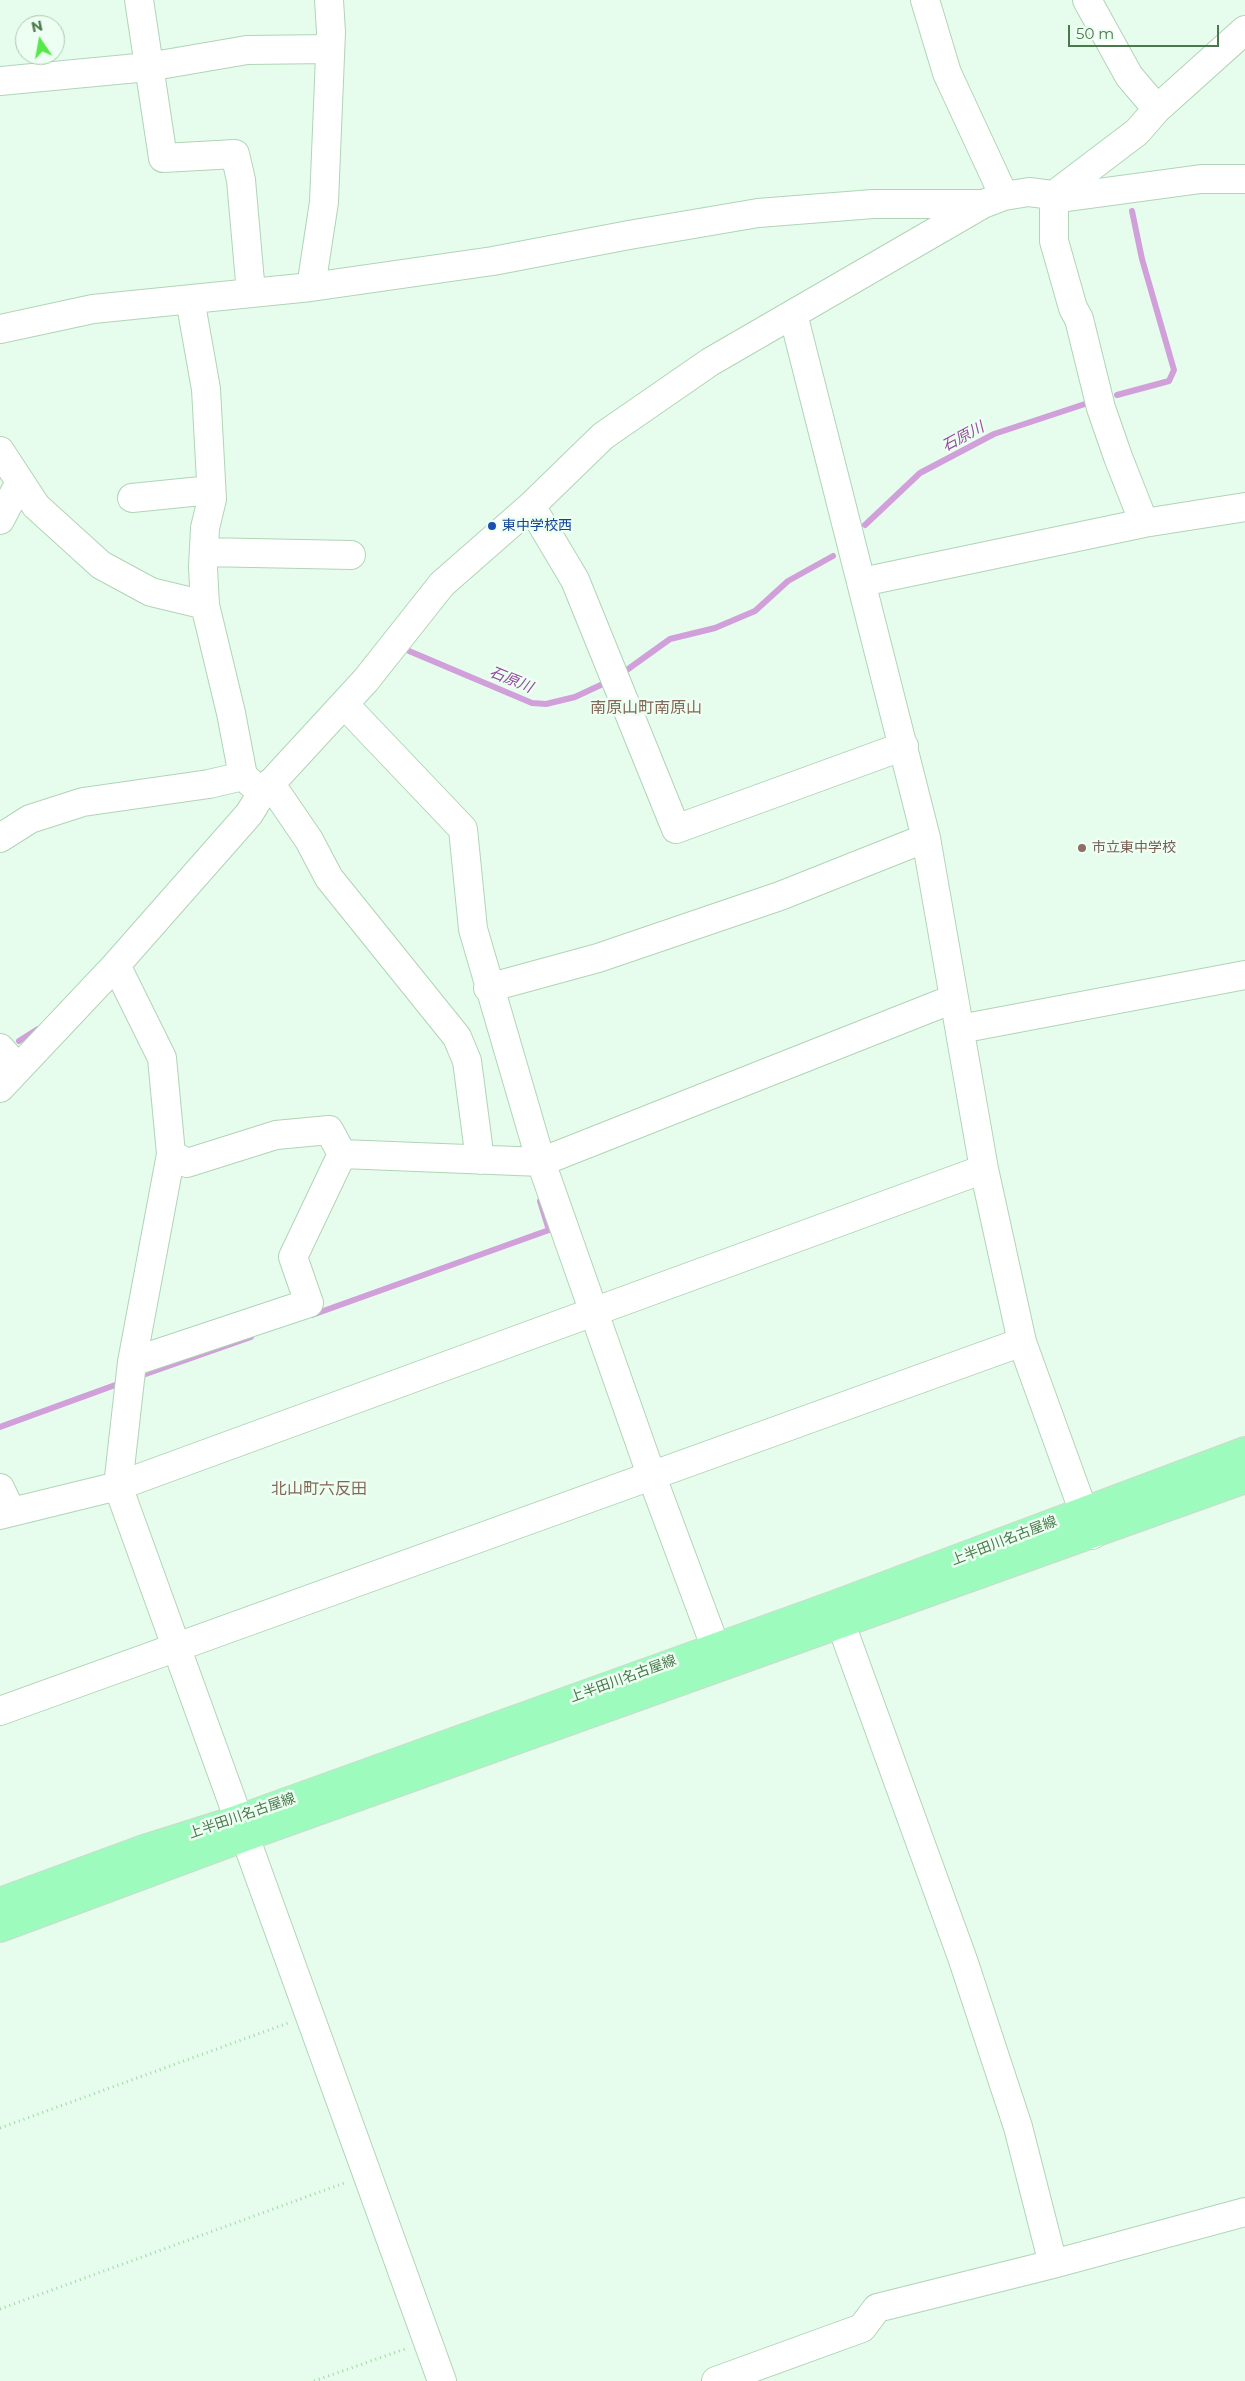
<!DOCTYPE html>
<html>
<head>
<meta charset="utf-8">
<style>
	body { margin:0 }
	#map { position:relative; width:1245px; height:2381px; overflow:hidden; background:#e6fded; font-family:Montserrat,sans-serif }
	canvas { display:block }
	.north { position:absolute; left:15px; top:15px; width:50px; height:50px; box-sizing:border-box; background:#edfff2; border:1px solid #acc9b0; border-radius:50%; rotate:348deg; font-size:14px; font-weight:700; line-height:20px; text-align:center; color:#4a774c }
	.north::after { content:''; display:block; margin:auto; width:18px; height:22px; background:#54e948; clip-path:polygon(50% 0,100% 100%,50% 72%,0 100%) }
	.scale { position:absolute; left:1068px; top:25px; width:151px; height:22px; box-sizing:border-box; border:2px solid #4a774c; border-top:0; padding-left:6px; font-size:15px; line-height:18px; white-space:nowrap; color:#4a774c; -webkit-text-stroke:4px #edfff2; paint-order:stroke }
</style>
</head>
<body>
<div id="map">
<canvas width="1245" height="2381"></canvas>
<div class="north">N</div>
<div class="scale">50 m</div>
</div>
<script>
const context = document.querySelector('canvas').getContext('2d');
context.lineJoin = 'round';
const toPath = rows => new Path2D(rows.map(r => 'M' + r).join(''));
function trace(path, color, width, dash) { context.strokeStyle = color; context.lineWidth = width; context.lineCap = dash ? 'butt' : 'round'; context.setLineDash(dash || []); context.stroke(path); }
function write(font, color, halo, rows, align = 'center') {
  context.font = font + ' Montserrat,"Noto Sans JP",sans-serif'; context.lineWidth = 5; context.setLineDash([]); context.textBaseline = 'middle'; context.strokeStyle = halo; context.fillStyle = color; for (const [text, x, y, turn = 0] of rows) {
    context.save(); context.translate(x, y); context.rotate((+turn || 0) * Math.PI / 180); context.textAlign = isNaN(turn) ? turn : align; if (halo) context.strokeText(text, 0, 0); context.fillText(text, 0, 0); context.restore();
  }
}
const stream = toPath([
	[1117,395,1169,381,1174,370,1142,259,1132,211],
	[865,525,920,473,994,434,1091,402],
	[409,651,532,703,546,704,575,697,605,683],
	[624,672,670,639,715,628,755,611,788,581,833,556],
	[19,1041,38,1029],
	[312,1315,549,1230,540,1201],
	[140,1376,251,1337],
	[0,1427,118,1384]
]);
const path = toPath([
	[0,2128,288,2023],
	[0,2309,347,2182],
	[314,2381,405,2349]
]);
const minor = toPath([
	[139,0,163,158,235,154,241,180,251,293],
	[925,0,947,73,1004,196],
	[1087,0,1129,76,1157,109],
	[0,81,148,67,247,50,330,49],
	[1054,195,1054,241,1073,308,1079,319,1101,408,1118,457,1144,523],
	[1054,195,1137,132,1157,109,1245,30],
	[311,287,324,202,331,32,329,0],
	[190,299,206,389,212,499,205,528,203,567,205,605,231,713,243,776,262,793],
	[793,314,926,838,984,1169,1022,1342,1092,1535],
	[0,329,93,309,311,287,493,261,629,235,758,213,873,204,983,204,1004,196,1029,192,1068,197,1201,179,1245,179],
	[0,451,36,506,101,565,151,592,205,605],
	[132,498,211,490],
	[531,506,575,580,676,829,904,746],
	[0,520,20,482],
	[204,552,351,555],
	[862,582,1144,523,1245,507],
	[344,704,463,829,473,929,541,1162,652,1477,715,1646],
	[270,783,309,840,329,878,457,1037,467,1061,480,1160],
	[0,838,30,819,83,802,209,784,243,776],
	[116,965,162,1058,171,1154,132,1362,118,1486,442,2381],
	[488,988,598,958,780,896,926,838],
	[960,1029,1245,975],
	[0,1048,18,1068],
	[0,1088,116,965,249,814,262,793,366,680,442,584,531,506,603,436,710,362,983,204],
	[171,1154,187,1163,276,1135,329,1130,342,1154,541,1162,953,999],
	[132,1362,309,1303,293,1257,342,1154],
	[0,1488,11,1511],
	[0,1515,118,1486,984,1169],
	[841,1624,963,1960,1018,2127,1053,2264],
	[0,1711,1022,1342],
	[716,2381,862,2328,877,2308,1053,2264,1245,2212]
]);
const major = toPath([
	[0,1902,144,1849,239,1819,834,1605,1245,1451],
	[0,1928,245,1837,1245,1479]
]);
const markers = [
	[492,526,5,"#1a4fb4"],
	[1082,848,5,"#8d6e63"]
];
const transitNames = [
	["東中学校西",502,526]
];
const educationNames = [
	["市立東中学校",1092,848]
];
const streetNames = [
	["上半田川名古屋線",1004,1541,-21],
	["上半田川名古屋線",623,1679,-20],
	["上半田川名古屋線",242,1816,-19]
];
const waterNames = [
	["石原川",963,437,-28],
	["石原川",511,680,22]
];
const quarterNames = [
	["南原山町南原山",646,708],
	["北山町六反田",319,1489]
];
trace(stream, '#d19fd9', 6);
trace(minor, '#b1d4b6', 30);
trace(major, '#ccd9cd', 30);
trace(path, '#9fd8a5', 3, [1, 4]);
trace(minor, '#fff', 28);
trace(major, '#9dfcbd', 28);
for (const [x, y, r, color] of markers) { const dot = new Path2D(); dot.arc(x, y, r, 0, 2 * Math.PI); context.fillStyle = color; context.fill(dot); trace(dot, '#edfff2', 2); }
write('14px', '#164399', '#edfff2', transitNames, 'left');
write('14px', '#785e54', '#edfff2', educationNames, 'left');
write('14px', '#4a774c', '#edfff2', streetNames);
write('italic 15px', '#954ba0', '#edfff2', waterNames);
write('16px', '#856958', '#edfff2', quarterNames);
</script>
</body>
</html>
